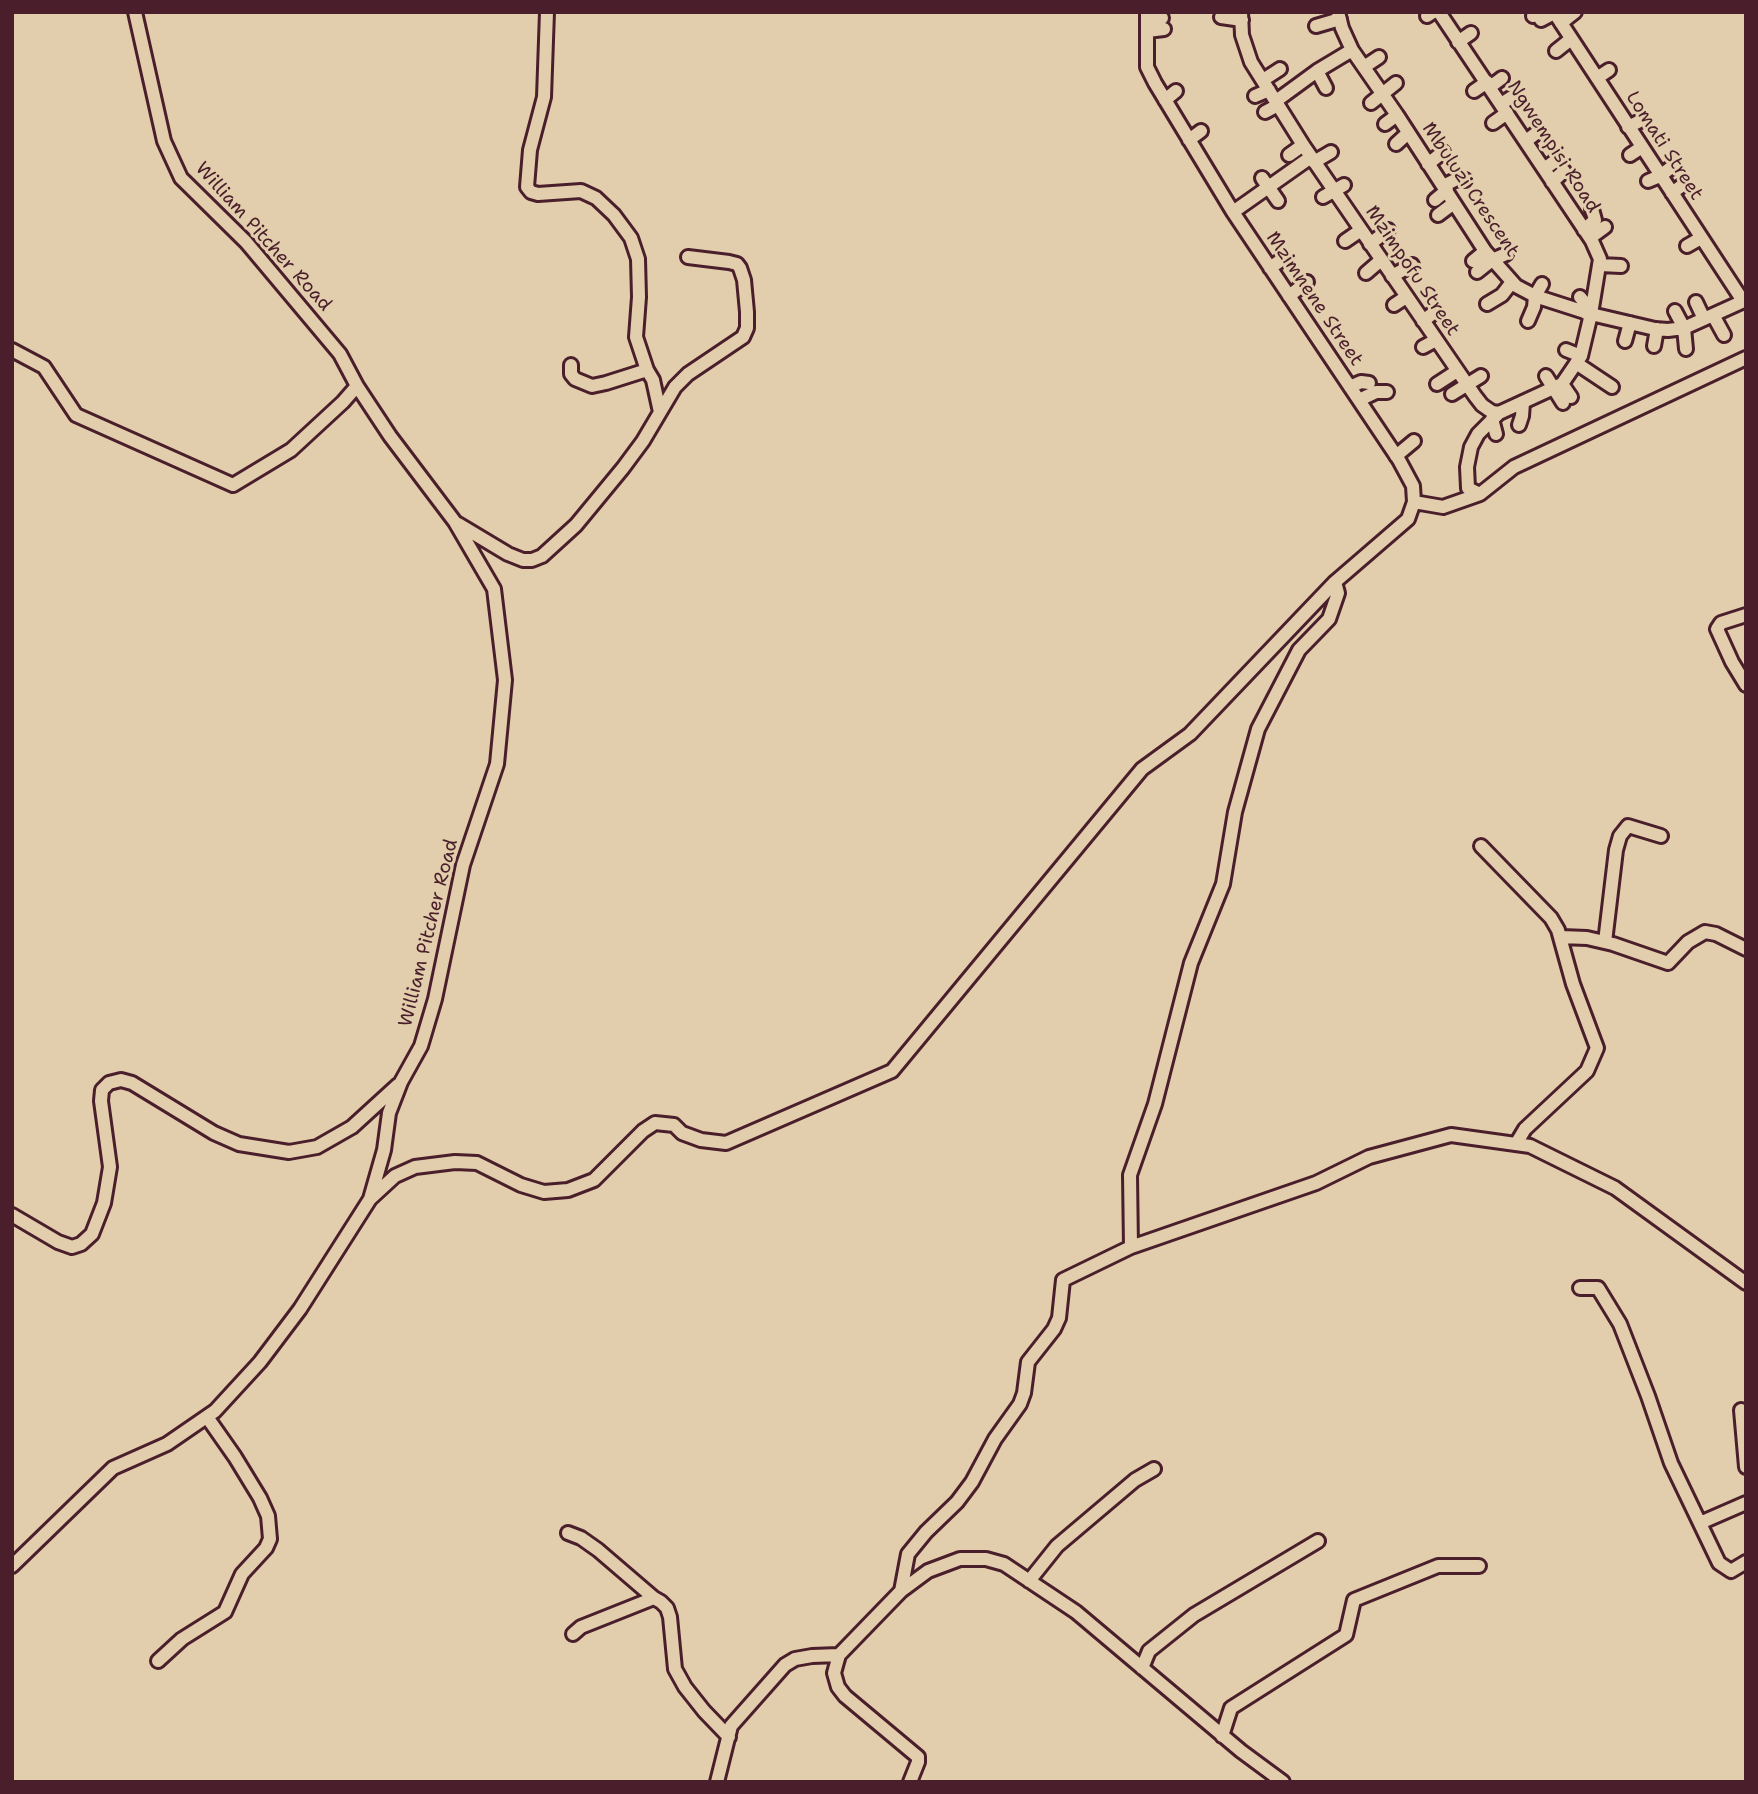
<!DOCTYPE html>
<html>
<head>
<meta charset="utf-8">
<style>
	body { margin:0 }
	#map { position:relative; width:1758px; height:1794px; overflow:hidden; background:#e2cead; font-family:"Shantell Sans",sans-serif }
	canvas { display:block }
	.frame { position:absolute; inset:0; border:14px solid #4a1f2b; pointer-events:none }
</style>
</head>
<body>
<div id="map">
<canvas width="1758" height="1794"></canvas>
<div class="frame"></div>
</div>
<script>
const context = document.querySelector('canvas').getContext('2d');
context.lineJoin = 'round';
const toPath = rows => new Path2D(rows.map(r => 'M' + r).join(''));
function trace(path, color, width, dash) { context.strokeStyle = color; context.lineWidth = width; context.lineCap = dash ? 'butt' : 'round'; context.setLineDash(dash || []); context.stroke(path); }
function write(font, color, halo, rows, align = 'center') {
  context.font = font + ' "Shantell Sans",sans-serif'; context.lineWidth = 6; context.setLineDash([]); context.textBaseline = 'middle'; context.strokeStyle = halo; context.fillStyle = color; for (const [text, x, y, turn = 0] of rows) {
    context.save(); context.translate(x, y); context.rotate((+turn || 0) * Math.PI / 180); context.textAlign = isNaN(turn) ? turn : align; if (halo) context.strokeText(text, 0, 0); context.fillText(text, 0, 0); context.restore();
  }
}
const minor = toPath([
	[547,12,544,97,530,150,527,187,531,192,538,194,581,191,596,198,614,215,631,238,638,259,639,297,636,337,647,370],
	[1241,12,1242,35,1251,62,1303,145,1475,396,1482,405,1492,412,1499,413,1562,384,1581,356,1591,314,1600,259,1592,241,1439,12],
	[1338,12,1342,28,1352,50,1397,115,1485,251,1516,286,1535,296,1591,314,1655,329,1668,330,1684,328,1746,300],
	[1554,12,1743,301],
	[1427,16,1433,12],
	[1533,16,1538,12],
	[1221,17,1242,20],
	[1147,19,1162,18],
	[1541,20,1554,13],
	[1561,23,1575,12],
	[1316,26,1340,19],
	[1147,31,1164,29],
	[1458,42,1471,33],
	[1556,51,1571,39],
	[1364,67,1379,57],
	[1317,71,1326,88],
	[1597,78,1609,70],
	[1263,80,1280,69],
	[1490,87,1502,78],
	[1474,91,1487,82],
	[1255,96,1269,90],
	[1165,100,1176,91],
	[1276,101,1317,71,1352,50],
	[1371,103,1396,83],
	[1501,104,1515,95],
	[1265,112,1278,105],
	[1493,123,1507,113],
	[1385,124,1397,115],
	[1628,127,1642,120],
	[1189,140,1201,131],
	[1526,141,1539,131],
	[1396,144,1408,133],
	[1289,155,1303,145],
	[1630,155,1642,147],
	[1314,162,1331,152],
	[1428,164,1443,152],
	[1544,169,1558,159],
	[1262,178,1278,201],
	[1648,181,1660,176,1673,166],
	[1552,182,1564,171],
	[1443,186,1457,179,1465,180],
	[1672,193,1684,184],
	[1323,197,1344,185],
	[1435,200,1447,190],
	[1233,212,1311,157],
	[1438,215,1454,203],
	[1584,230,1595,220,1592,209],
	[1590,238,1605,227],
	[1345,241,1361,230],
	[1370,244,1388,230],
	[1687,246,1701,238],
	[1473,261,1485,251],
	[1600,265,1621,266],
	[1270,268,1284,258],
	[1477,272,1492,260,1506,254],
	[1366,273,1381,260],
	[1392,276,1412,265],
	[1289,296,1307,282],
	[1580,297,1585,303,1586,313],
	[1696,302,1704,319],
	[1487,304,1502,295,1512,282],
	[1394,305,1406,297],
	[1675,311,1684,328,1686,349],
	[1713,315,1724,335],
	[1423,321,1436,311],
	[1528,321,1534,307,1535,296,1542,284],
	[1625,341,1630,323],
	[1654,346,1657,329],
	[1423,347,1436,340],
	[12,350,44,367,76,415,233,485,291,450,343,402,357,386],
	[1566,350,1581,356],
	[1576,363,1612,387],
	[571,365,571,374,575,379,592,386,606,383,647,370,653,380,660,412],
	[1546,376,1563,403],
	[1437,384,1457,371],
	[1562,384,1571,397],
	[1350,387,1361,382,1369,383],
	[1452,394,1481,376],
	[1359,400,1376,392,1387,392],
	[1492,419,1496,434],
	[1519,425,1522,416,1523,403],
	[1396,456,1414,441],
	[1480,494,1468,488,1467,467,1471,447,1478,434,1499,413],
	[1414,502,1443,507,1480,494,1514,467,1746,358],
	[458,524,508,554,523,560,532,560,542,556,576,525,623,468,643,441,675,387,688,374,743,337,747,328,747,312,744,280,740,268,737,264,729,262,688,257],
	[1746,615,1721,623,1717,629,1732,662,1746,685],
	[1481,846,1551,918,1558,930,1573,984,1597,1048,1587,1071,1525,1129,1516,1144],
	[1561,937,1587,938,1613,944,1668,963,1688,942,1705,932,1716,934,1746,949],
	[1605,942,1616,850,1620,836,1628,826,1661,836],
	[370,1199,395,1176,415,1167,455,1162,477,1163,521,1185,544,1192,568,1190,594,1180,643,1131,655,1123,674,1125,682,1133,701,1140,726,1143,892,1071,1142,769,1190,734,1335,582,1408,519,1414,502,1413,486,1399,460,1233,212,1155,83,1147,67,1147,12],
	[12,1215,58,1242,72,1247,81,1244,92,1234,104,1203,110,1167,101,1101,102,1090,109,1083,121,1080,132,1083,214,1133,239,1144,289,1152,317,1147,352,1127,398,1085],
	[1131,1247,1130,1175,1155,1104,1191,963,1223,884,1235,812,1258,729,1299,650,1329,619,1338,593,1335,582],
	[1580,1288,1598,1288,1620,1324,1648,1396,1671,1463,1719,1563,1731,1571,1746,1562],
	[1741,1410,1746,1467],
	[1700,1523,1746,1503],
	[568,1533,581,1538,598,1550,654,1598],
	[12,1566,113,1468,167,1444,215,1411,260,1362,300,1309,370,1199,384,1150,389,1113,401,1082,421,1046,435,999,463,865,497,764,505,680,494,589,455,522,390,436,357,386,340,354,246,242,181,178,164,141,135,12],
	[1029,1581,1057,1546,1135,1480,1154,1469],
	[901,1591,839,1655,834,1673,838,1687,845,1696,918,1757,918,1762,910,1782],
	[573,1634,581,1627,654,1598,661,1602,667,1608,670,1617,675,1669,685,1687,704,1711,729,1737],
	[158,1661,182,1639,225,1612,242,1574,266,1548,270,1539,268,1516,260,1498,235,1457,207,1417],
	[1142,1668,1149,1651,1194,1615,1318,1541],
	[1222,1736,1231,1708,1346,1635,1354,1600,1438,1566,1479,1566],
	[717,1782,731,1726,785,1665,795,1659,812,1656,839,1655],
	[1283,1782,1241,1751,1076,1612,1004,1564,986,1559,960,1559,928,1571,901,1591,908,1554,926,1532,957,1502,972,1482,995,1439,1020,1404,1024,1393,1028,1362,1054,1329,1059,1318,1063,1280,1131,1247,1316,1183,1369,1157,1451,1135,1530,1146,1615,1188,1746,1283]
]);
const streetNames = [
	["Lomati Street",1664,146,57],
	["Ngwempisi Road",1553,147,57],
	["Mbuluzi Crescent",1470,190,56],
	["William Pitcher Road",263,237,48],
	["Mzimpofu Street",1412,271,56],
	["Mzimnene Street",1314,299,56],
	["William Pitcher Road",429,933,-76]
];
trace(minor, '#4a1f2b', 18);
trace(minor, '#e2cead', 12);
write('19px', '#4a1f2b', '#e2cead', streetNames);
</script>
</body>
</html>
